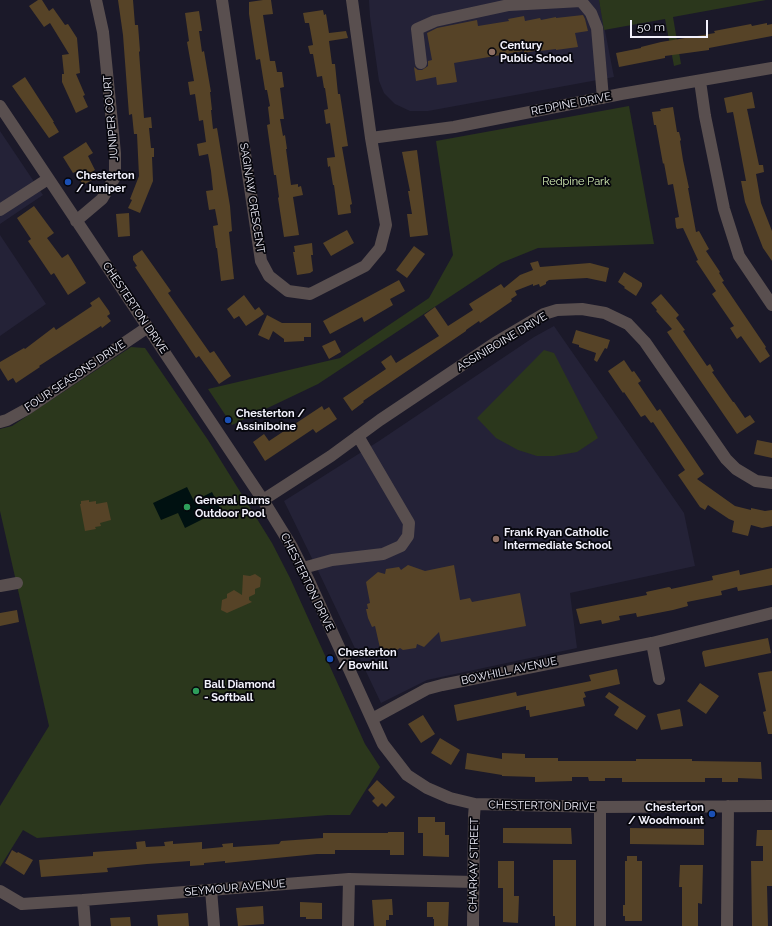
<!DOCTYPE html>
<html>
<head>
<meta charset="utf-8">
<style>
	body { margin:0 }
	#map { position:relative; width:772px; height:926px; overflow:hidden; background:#1b1929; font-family:Raleway,sans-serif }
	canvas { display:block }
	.scale { position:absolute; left:630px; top:20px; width:78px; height:18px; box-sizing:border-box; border:2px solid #f2f1fc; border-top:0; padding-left:5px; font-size:12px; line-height:14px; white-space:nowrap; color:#f2f1fc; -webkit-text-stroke:3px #06060c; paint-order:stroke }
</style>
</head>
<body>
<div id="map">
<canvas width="772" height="926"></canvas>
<div class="scale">50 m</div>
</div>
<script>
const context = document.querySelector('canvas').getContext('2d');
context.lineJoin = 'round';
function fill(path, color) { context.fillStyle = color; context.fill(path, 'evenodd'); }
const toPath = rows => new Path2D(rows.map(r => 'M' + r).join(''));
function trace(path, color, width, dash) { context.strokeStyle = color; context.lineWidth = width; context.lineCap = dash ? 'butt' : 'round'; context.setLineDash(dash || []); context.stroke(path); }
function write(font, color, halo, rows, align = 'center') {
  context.font = font + ' Raleway,sans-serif'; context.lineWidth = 3.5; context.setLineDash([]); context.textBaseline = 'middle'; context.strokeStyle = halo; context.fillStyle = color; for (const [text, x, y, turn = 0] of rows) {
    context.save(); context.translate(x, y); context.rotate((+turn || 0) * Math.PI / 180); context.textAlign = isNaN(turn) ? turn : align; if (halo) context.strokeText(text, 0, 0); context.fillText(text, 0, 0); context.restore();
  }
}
const built = toPath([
	[369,0,599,0,614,77,428,111,410,111,395,104,384,93,379,81,370,17],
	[0,131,43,195,0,224],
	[0,235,46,304,0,336],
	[554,326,684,513,695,566,570,593,577,648,427,680,381,703,322,579,284,501,379,441,534,337]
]);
const green = toPath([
	[599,0,766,0,673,17,681,64,674,66,665,19,604,30],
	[629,106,654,244,538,248,501,263,318,384,232,425,208,389,340,358,429,298,453,255,436,141],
	[131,347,145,348,208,440,272,543,290,578,365,744,380,767,350,815,328,815,37,838,23,830,0,867,0,806,49,726,0,511,0,429,12,426],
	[544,350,554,353,598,438,577,452,554,456,537,456,518,450,496,438,477,418]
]);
const water = toPath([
	[187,487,194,501,212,492,221,510,185,528,178,513,161,520,153,503]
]);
const building = toPath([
	[38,0,42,0,49,11,53,8,65,25,68,24,77,38,80,73,76,74,85,95,83,96,88,107,76,113,62,82,62,74,64,74,62,55,69,54,50,23,44,27,29,6],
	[118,0,133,0,135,25,138,25,140,51,139,52,144,118,151,117,152,128,149,128,151,148,154,148,154,157,152,157,153,181,140,213,128,208,132,200,130,199,139,176,137,134,134,134,132,114,129,115,123,35],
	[263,0,271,0,273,14,263,15,270,61,275,61,277,72,282,72,284,87,280,88,284,119,280,119,283,136,285,135,287,149,286,149,291,185,298,184,298,187,301,186,303,195,293,197,299,235,284,237,278,198,279,197,276,175,274,175,267,125,270,124,268,107,270,106,267,90,265,90,260,59,256,60,249,14,249,2],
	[323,10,324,15,326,14,329,33,346,31,348,38,329,41,332,64,335,64,338,94,340,94,348,146,342,147,352,204,350,205,351,213,338,215,334,185,333,185,330,166,328,167,327,158,335,157,330,123,326,124,324,110,328,109,325,88,324,88,322,76,317,77,313,54,310,54,308,46,313,45,309,23,305,23,303,13],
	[199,11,202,31,199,31,202,52,204,51,211,92,210,92,212,110,211,110,213,129,217,128,230,206,232,231,229,232,234,279,221,281,217,248,216,248,213,226,218,225,215,209,209,210,206,191,213,190,211,171,208,154,199,156,197,144,206,142,203,120,199,121,195,94,190,95,188,82,194,81,187,42,189,41,185,13],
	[583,15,585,19,588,31,575,33,578,47,556,50,556,49,540,51,540,50,524,53,524,51,454,63,457,82,437,85,436,77,416,81,414,67,418,70,422,70,428,66,428,61,432,60,427,33,437,28,477,20,478,26,509,21,508,19,524,16,525,21,540,18,541,20,556,17,556,18],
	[767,23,767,25,772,24,772,36,709,48,709,50,665,56,665,58,619,67,616,53,641,48,641,47,661,42,715,33,714,31,751,24,752,26],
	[25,77,54,122,53,122,59,132,49,138,12,86],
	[752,92,755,108,747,109,759,165,763,165,764,172,756,174,761,203,772,231,772,261,763,248,745,202,741,181,746,181,734,117,733,112,727,113,724,98],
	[673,107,677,132,679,132,681,140,680,141,683,160,689,188,688,188,696,232,699,231,709,249,706,251,720,272,719,273,724,281,722,282,766,347,765,348,770,356,760,363,741,336,737,339,730,328,734,326,712,294,716,291,696,261,698,260,683,228,677,229,676,227,675,218,679,217,673,184,668,185,664,163,663,164,656,125,654,125,652,112,661,111,660,109],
	[86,142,93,153,88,156,95,170,89,174,92,180,83,185,75,172,73,173,63,157],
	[417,150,428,235,410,237,407,214,412,214,408,191,410,191,402,152],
	[34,206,54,233,47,238,62,258,68,254,86,283,68,295,54,273,51,275,28,241,31,239,17,218],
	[129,213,130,236,118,237,116,214],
	[347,230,354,243,331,256,323,243],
	[312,243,313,255,311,255,313,271,310,273,297,275,293,252,295,252,294,246],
	[414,246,425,254,407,278,396,270],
	[142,250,171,291,168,293,210,353,214,351,231,376,219,384,199,356,196,358,135,267,137,266,133,260,133,256],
	[538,261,540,267,590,263,609,268,606,282,587,278,549,280,546,282,546,284,540,287,539,284,533,286,533,284,515,291,517,295,511,299,512,301,480,323,479,321,466,330,466,331,363,401,364,402,352,411,343,398,386,369,381,362,391,355,396,363,439,336,424,315,435,307,448,326,473,310,469,304,501,284,504,288,520,275,533,270,530,263],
	[624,272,642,283,642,286,636,296,624,288,625,287,618,282],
	[399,280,405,291,390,299,393,305,364,322,362,317,330,334,323,321],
	[661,294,679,315,676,318,685,330,683,331,707,366,710,364,714,371,712,372,733,402,734,402,745,418,750,415,755,422,737,434,667,332,672,329,656,311,657,310,651,303],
	[244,295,255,310,259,307,264,314,246,326,239,316,234,319,227,309],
	[99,297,109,311,110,314,107,316,111,321,102,328,101,326,56,355,39,366,40,367,16,383,13,378,8,381,0,368,0,362,24,348,25,349,54,327,56,330,92,306,90,303],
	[267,315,282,323,311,323,311,337,304,337,304,341,284,342,284,339,273,331,269,340,258,335],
	[576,330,610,340,607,349,605,348,597,362,594,360,596,353,579,347,579,345,572,343],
	[335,340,341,352,329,359,322,346],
	[624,360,632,372,634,371,641,381,638,383,657,411,660,409,704,474,697,479,735,506,751,510,751,508,765,511,772,510,772,526,762,528,751,525,748,536,732,532,734,521,729,519,708,505,705,510,700,507,678,475,685,470,653,422,651,423,645,415,641,417,624,392,623,393,608,371],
	[322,406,324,410,329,407,337,419,316,433,313,429,265,461,253,442,264,434,269,441],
	[757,440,772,443,772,458,754,454],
	[89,500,89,502,96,501,96,504,107,502,111,520,100,523,101,526,95,527,96,529,85,531,80,504,81,504,81,501],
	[408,565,425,571,454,565,460,600,470,598,472,602,520,593,526,626,441,642,439,632,424,647,417,644,416,648,403,650,400,648,394,652,380,648,375,626,372,627,368,618,366,609,368,609,367,604,370,603,366,582,378,572,385,574,386,569,399,567,401,570],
	[772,568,772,585,738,591,737,587,721,591,722,595,687,602,688,606,673,610,637,617,636,613,619,616,620,620,602,624,601,620,580,624,576,609,647,595,646,592,669,587,671,588,671,589,713,580,712,576,726,573,739,570,740,575],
	[255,574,261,578,260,587,255,589,255,594,249,597,249,600,252,602,227,613,221,610,222,600,227,598,227,594,234,590,242,595,243,575,250,576],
	[17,610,19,622,0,626,0,613],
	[768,638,771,653,705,667,702,653,703,651],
	[617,669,620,684,584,692,586,697,583,698,585,706,530,717,529,710,526,710,526,706,457,721,454,705,516,692,517,696,591,681,589,675],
	[772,671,772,734,768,734,763,712,766,711,758,673],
	[700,683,719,696,706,714,687,701],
	[609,692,646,716,637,730,614,715,619,707,605,697],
	[680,709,683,726,661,730,657,714],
	[423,715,435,734,421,743,408,724],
	[440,738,460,750,451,765,431,753],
	[467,753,502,759,502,753,525,754,525,758,558,758,558,761,636,761,636,759,692,759,692,761,761,762,762,779,738,778,738,782,722,782,722,778,705,778,705,782,622,782,622,778,605,778,605,781,589,781,588,777,572,777,572,781,535,782,535,777,502,776,502,775,465,769],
	[377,780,395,797,386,807,382,803,378,807,372,801,375,798,368,790],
	[418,817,435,817,435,822,445,822,445,835,449,835,449,857,423,856,423,833,418,833],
	[503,828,571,828,572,844,503,843],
	[630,828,704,829,704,845,630,844],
	[757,830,772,830,772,886,767,886,768,926,752,926,751,861,763,861,763,846,756,846],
	[388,832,404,832,404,855,390,855,390,850,335,850,335,854,317,854,225,863,225,861,204,863,204,865,190,866,190,861,147,864,107,868,108,872,41,877,39,860,93,856,93,852,137,849,136,842,145,841,146,847,165,846,164,842,173,841,173,844,202,842,202,849,223,847,222,844,233,843,233,847,279,844,281,841,323,838,323,833,388,833],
	[12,850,17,853,18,852,33,860,24,875,5,863],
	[627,856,637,856,637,861,642,861,642,921,625,921,625,916,623,916,623,905,625,905,625,861,627,861],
	[553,860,576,860,576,926,555,926,555,916,553,916],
	[498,861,514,861,514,896,519,896,518,923,503,922,503,888,498,888],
	[680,865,703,865,702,904,698,903,698,926,682,926,682,887,679,887],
	[392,899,393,915,389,915,389,920,386,920,386,926,374,926,372,900],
	[300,902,322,903,322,919,306,919,306,917,300,917],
	[427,902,449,902,448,926,434,926,434,919,433,919,433,917,427,917],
	[263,906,264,924,238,926,236,908],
	[188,913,189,926,158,926,157,915],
	[130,917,131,926,111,926,110,918]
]);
const minor = toPath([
	[222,0,261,261,269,276,288,291,310,294,365,266,380,248,386,225,371,138,352,0],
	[421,63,417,29,435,21,509,5,581,1,591,13,597,28,603,98],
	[700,81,705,116,724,209,739,256,772,305],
	[0,106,263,500,292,547,309,581,383,744,407,775,427,788,450,798,475,804,600,807,772,806],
	[371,138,454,127,621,94,772,68],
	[0,210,48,179],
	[76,221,102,199,115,177,115,153,103,32,96,0],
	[0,422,7,420,27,409,148,327],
	[263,500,331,456,380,420,495,343,544,314,557,310,582,309,605,313,628,324,645,342,726,459,736,469,756,481,772,483],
	[303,568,332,560,383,554,401,546,408,536,409,523,358,436],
	[0,586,17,583],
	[652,643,659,679],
	[372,719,427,689,442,685,652,643,772,613],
	[211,890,214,926],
	[0,891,22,904,83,900,349,879,474,882],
	[83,900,85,926],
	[348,926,349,879],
	[473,926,474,816,475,804],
	[600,926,600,807],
	[727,926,728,806]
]);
const markers = [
	[492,52,4,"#8d6e63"],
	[68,182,4,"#1a4fb4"],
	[228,420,4,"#1a4fb4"],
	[187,507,4,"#2e9e5b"],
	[496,539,4,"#8d6e63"],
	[330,659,4,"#1a4fb4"],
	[196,691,4,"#2e9e5b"],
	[712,814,4,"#1a4fb4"]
];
const poiNames = [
	["Century",500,46],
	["Public School",500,59],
	["Chesterton",76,176],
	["/ Juniper",76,189],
	["Chesterton /",236,414],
	["Assiniboine",236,427],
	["General Burns",195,501],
	["Outdoor Pool",195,514],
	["Frank Ryan Catholic",504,533],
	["Intermediate School",504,546],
	["Chesterton",338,653],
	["/ Bowhill",338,666],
	["Ball Diamond",204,685],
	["- Softball",204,698],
	["Chesterton",704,808,"right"],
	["/ Woodmount",704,821,"right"]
];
const streetNames = [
	["REDPINE DRIVE",571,104,-11],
	["JUNIPER COURT",111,118,-95],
	["SAGINAW CRESCENT",252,198,81],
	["CHESTERTON DRIVE",135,308,56],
	["ASSINIBOINE DRIVE",502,342,-31],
	["FOUR SEASONS DRIVE",75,376,-34],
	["CHESTERTON DRIVE",307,582,64],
	["BOWHILL AVENUE",509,671,-12],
	["CHESTERTON DRIVE",542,806,1],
	["CHARKAY STREET",474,865,-89],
	["SEYMOUR AVENUE",235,888,-5]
];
const parkNames = [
	["Redpine Park",576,182]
];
fill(built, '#242237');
fill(green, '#2b371c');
fill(water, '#011');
fill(building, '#564327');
trace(minor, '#594f4f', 12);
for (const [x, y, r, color] of markers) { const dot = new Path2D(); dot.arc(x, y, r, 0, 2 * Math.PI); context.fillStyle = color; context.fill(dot); trace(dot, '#06060c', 1.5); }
write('bold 11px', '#f2f1fc', '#06060c', poiNames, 'left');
write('11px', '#f2f1fc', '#06060c', streetNames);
write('11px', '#d5efb5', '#06060c', parkNames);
</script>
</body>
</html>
